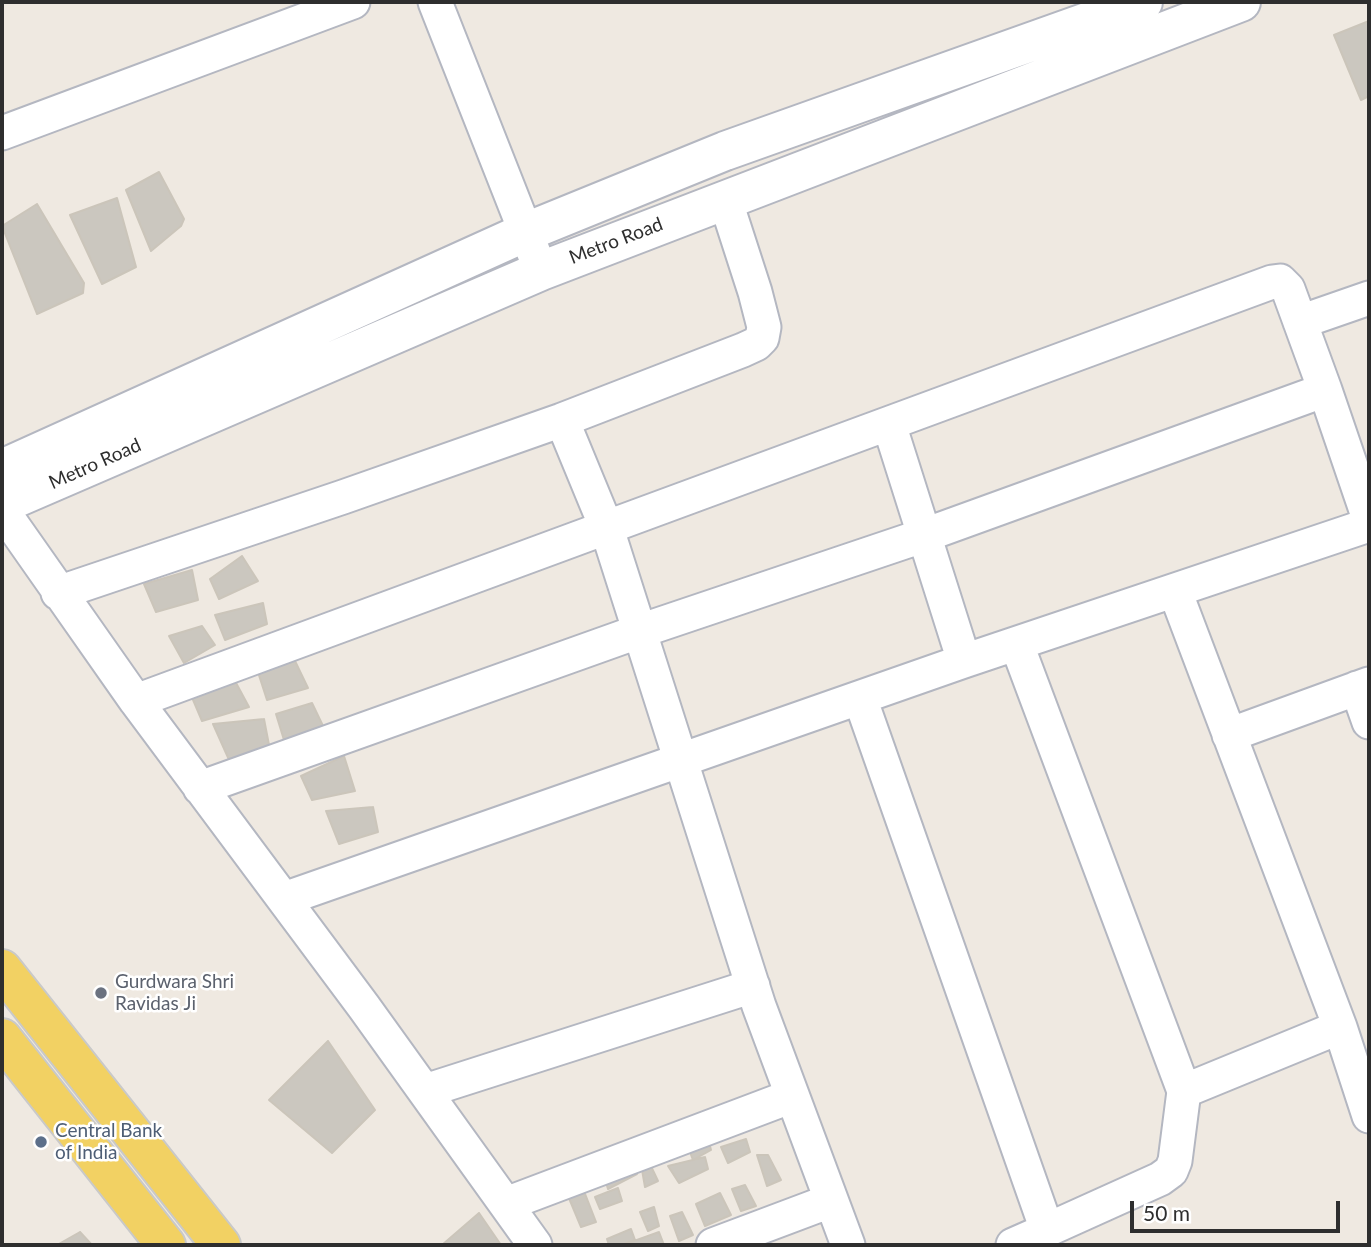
<!DOCTYPE html>
<html>
<head>
<meta charset="utf-8">
<style>
	body { margin:0 }
	#map { position:relative; width:1371px; height:1247px; overflow:hidden; background:#efe9e1; font-family:Lato,sans-serif }
	canvas { display:block }
	.frame { position:absolute; inset:0; border:4px solid #2e2e2e; pointer-events:none }
	.scale { position:absolute; left:1130px; top:1201px; width:210px; height:32px; box-sizing:border-box; border:4px solid #2e2e2e; border-top:0; padding-left:9px; font-size:21px; line-height:24px; white-space:nowrap; color:#2e2e2e; -webkit-text-stroke:5px #fff; paint-order:stroke }
</style>
</head>
<body>
<div id="map">
<canvas width="1371" height="1247"></canvas>
<div class="frame"></div>
<div class="scale">50 m</div>
</div>
<script>
const context = document.querySelector('canvas').getContext('2d');
context.lineJoin = 'round';
function fill(path, color) { context.fillStyle = color; context.fill(path, 'evenodd'); }
const toPath = rows => new Path2D(rows.map(r => 'M' + r).join(''));
function trace(path, color, width, dash) { context.strokeStyle = color; context.lineWidth = width; context.lineCap = dash ? 'butt' : 'round'; context.setLineDash(dash || []); context.stroke(path); }
function write(font, color, halo, rows, align = 'center') {
  context.font = font + ' Lato,sans-serif'; context.lineWidth = 5; context.setLineDash([]); context.textBaseline = 'middle'; context.strokeStyle = halo; context.fillStyle = color; for (const [text, x, y, turn = 0] of rows) {
    context.save(); context.translate(x, y); context.rotate((+turn || 0) * Math.PI / 180); context.textAlign = isNaN(turn) ? turn : align; if (halo) context.strokeText(text, 0, 0); context.fillText(text, 0, 0); context.restore();
  }
}
const building = toPath([
	[1369,21,1369,96,1361,100,1334,35,1369,21],
	[159,172,184,219,181,226,151,251,126,190,159,172],
	[117,198,136,267,102,284,70,215,117,198],
	[37,204,84,283,83,293,37,314,2,226,37,204],
	[242,556,258,581,219,599,210,579,242,556],
	[192,570,198,600,156,612,144,584,192,570],
	[263,603,267,624,225,640,215,615,263,603],
	[202,626,215,645,184,663,169,636,202,626],
	[295,661,308,688,267,700,257,669,295,661],
	[235,681,249,707,202,721,191,695,235,681],
	[312,703,324,728,284,740,276,714,312,703],
	[264,719,269,745,230,762,213,724,264,719],
	[344,756,355,791,312,800,301,776,344,756],
	[373,807,378,832,339,844,326,811,373,807],
	[328,1041,375,1110,332,1153,269,1100,328,1041],
	[708,1138,711,1150,693,1160,688,1147,708,1138],
	[746,1139,750,1152,728,1163,721,1147,746,1139],
	[757,1155,768,1155,781,1180,767,1186,757,1155],
	[705,1157,708,1169,679,1183,668,1166,705,1157],
	[649,1162,658,1181,645,1187,641,1164,649,1162],
	[635,1164,637,1174,608,1189,604,1176,635,1164],
	[745,1185,756,1206,741,1211,732,1189,745,1185],
	[582,1186,596,1222,581,1227,566,1191,582,1186],
	[618,1188,622,1201,600,1209,595,1197,618,1188],
	[720,1193,731,1215,705,1226,696,1204,720,1193],
	[654,1207,659,1226,648,1231,640,1212,654,1207],
	[682,1212,693,1235,679,1241,670,1216,682,1212],
	[479,1213,501,1245,442,1245,479,1213],
	[631,1229,635,1240,621,1245,609,1245,607,1239,631,1229],
	[80,1232,92,1245,57,1245,80,1232],
	[659,1232,664,1245,623,1245,659,1232]
]);
const minor = toPath([
	[435,2,541,271],
	[2,133,353,2],
	[1300,322,1369,298],
	[1325,390,1369,519],
	[562,420,743,350,756,344,762,338,764,327,755,292,725,199],
	[889,424,964,661],
	[2,510,136,701,364,1007,535,1245],
	[1175,591,1340,1027,1369,1116],
	[58,593,343,497,562,420,607,529,759,1006,848,1245],
	[1017,645,1184,1091,1175,1161,1171,1171,1160,1179,1047,1230],
	[1357,688,1369,722],
	[860,698,1047,1230,1013,1245],
	[136,701,1272,282,1280,281,1288,289,1325,390,925,535,640,631,200,788],
	[1229,735,1369,684],
	[284,899,964,661,1369,525],
	[425,1091,753,986],
	[1184,1091,1340,1027],
	[506,1204,792,1096],
	[713,1245,830,1201]
]);
const tertiary = toPath([
	[2,469,526,232,725,151,1143,2],
	[2,504,541,271,1241,2]
]);
const primary = toPath([
	[2,969,221,1245],
	[2,1038,166,1245]
]);
const markers = [
	[101,993,7,"#6b7280"],
	[41,1142,7,"#5c6f8a"]
];
const streetNames = [
	["Metro Road",616,241,-21],
	["Metro Road",95,464,-24]
];
const worshipNames = [
	["Gurdwara Shri",115,982],
	["Ravidas Ji",115,1004]
];
const serviceNames = [
	["Central Bank",55,1131],
	["of India",55,1153]
];
fill(building, '#cbc7bf');
trace(building, '#cbc5ba', 2);
trace(minor, '#b4b7c1', 37);
trace(tertiary, '#b4b7c1', 42);
trace(primary, '#c9c9c9', 42);
trace(minor, '#fff', 33);
trace(tertiary, '#fff', 38);
trace(primary, '#f2d163', 38);
for (const [x, y, r, color] of markers) { const dot = new Path2D(); dot.arc(x, y, r, 0, 2 * Math.PI); context.fillStyle = color; context.fill(dot); trace(dot, '#fff', 2.5); }
write('19px', '#2e2e2e', '#fff', streetNames);
write('19px', '#5b616d', '#fff', worshipNames, 'left');
write('19px', '#4e5e75', '#fff', serviceNames, 'left');
</script>
</body>
</html>
